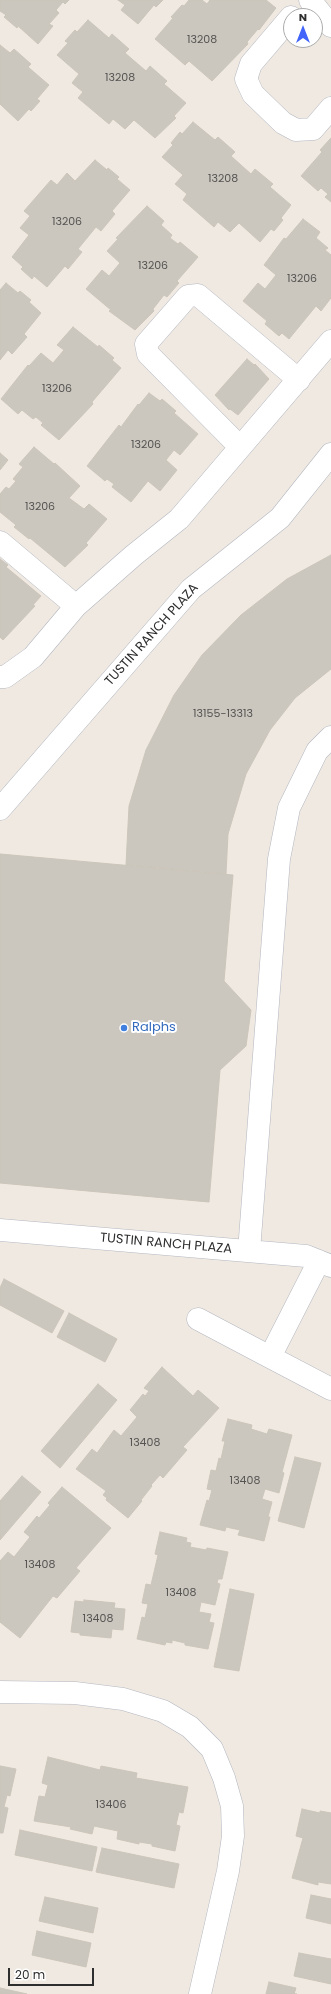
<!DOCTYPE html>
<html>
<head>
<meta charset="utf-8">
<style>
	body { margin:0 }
	#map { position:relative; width:331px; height:1994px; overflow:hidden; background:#efe9e1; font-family:Poppins,sans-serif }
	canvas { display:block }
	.north { position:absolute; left:283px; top:8px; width:40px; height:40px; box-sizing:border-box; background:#fff; border:1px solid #ababab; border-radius:50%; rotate:0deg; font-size:11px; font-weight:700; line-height:16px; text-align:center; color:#2e2e2e }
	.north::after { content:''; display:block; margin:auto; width:14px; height:18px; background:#4264fb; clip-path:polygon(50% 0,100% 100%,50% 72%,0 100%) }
	.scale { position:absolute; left:8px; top:1968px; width:86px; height:18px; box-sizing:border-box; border:2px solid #2e2e2e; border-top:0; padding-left:5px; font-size:12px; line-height:14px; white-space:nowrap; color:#2e2e2e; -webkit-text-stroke:3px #fff; paint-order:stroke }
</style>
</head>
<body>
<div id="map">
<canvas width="331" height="1994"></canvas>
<div class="north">N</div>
<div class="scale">20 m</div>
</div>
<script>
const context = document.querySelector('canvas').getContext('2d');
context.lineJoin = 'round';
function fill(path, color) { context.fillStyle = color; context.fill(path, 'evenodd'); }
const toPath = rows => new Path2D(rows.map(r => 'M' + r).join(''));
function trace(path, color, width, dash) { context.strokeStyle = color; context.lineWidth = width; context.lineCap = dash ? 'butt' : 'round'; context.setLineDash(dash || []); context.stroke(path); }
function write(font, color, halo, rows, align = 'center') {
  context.font = font + ' Poppins,sans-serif'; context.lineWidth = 4; context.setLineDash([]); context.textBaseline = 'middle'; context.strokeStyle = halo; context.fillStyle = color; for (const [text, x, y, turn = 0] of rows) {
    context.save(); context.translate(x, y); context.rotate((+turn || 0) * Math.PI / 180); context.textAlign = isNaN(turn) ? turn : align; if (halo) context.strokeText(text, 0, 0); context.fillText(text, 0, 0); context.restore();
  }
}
const building = toPath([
	[0,0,69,0,65,4,63,2,56,10,59,13,49,24,53,26,38,44,18,26,17,28,4,17,6,15,0,11,0,0],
	[118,0,163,0,156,7,154,5,138,24,121,10,125,5,118,0],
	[189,0,202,0,207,4,210,0,266,0,276,8,259,30,258,29,247,42,248,44,212,81,189,61,185,65,155,39,173,18,171,17,182,5,184,6,189,0],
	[88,20,109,38,112,34,129,49,125,53,146,71,150,66,167,81,164,84,186,103,174,116,176,118,155,138,134,120,125,129,113,119,109,124,78,98,83,92,72,83,79,74,57,55,68,43,65,41,75,30,77,32,88,20],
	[0,45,10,53,14,49,31,64,28,67,49,85,37,99,40,101,31,111,29,109,18,121,0,104,0,45],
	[193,122,215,140,218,137,235,152,231,156,251,174,255,169,273,184,270,187,291,205,281,218,283,220,274,231,271,229,260,242,239,223,230,232,218,222,214,227,183,200,187,194,175,184,183,175,162,157,173,145,171,143,180,132,182,134,193,122],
	[331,138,331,202,325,197,328,194,321,188,318,191,301,176,322,152,320,150,331,138],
	[95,160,107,170,108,168,119,177,117,179,130,190,112,211,115,214,101,231,96,227,78,249,82,252,68,269,65,266,47,287,34,276,32,279,21,269,23,267,12,257,29,235,20,228,30,216,24,211,51,180,57,185,67,173,75,181,95,160],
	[147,206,164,221,161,225,172,235,170,238,178,244,180,242,198,257,177,281,179,283,167,297,164,295,153,309,154,311,135,330,109,311,111,310,86,289,102,270,109,276,120,263,107,251,118,239,116,238,147,206],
	[303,219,320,232,316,238,328,248,325,250,331,255,331,298,321,311,316,306,289,339,282,333,279,336,265,324,267,321,243,301,258,283,265,289,276,275,264,265,284,238,286,239,303,219],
	[6,283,18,293,20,291,31,300,29,302,41,313,24,334,27,337,12,354,8,350,0,360,0,290,6,283],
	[73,327,98,347,99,345,114,358,112,360,121,368,92,402,93,404,59,440,41,425,43,423,36,417,33,419,22,410,18,414,1,399,28,365,29,366,41,353,53,363,64,350,57,345,73,327],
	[247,359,254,365,255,364,269,379,238,415,230,409,229,410,215,395,247,359],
	[149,393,160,401,162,399,176,411,174,413,198,434,180,455,174,450,166,460,177,470,160,491,148,481,131,502,112,487,114,484,107,479,105,481,87,466,119,425,121,427,138,404,139,405,149,393],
	[34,447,54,464,55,463,80,486,69,498,84,509,89,504,107,519,86,543,88,545,65,567,30,538,29,539,14,527,16,525,0,512,0,494,6,487,9,489,16,481,13,479,23,467,19,464,34,447],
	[0,453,8,460,0,470,0,453],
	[331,555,331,669,295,698,270,730,246,774,228,834,226,874,126,865,129,806,146,750,174,695,202,655,241,615,287,579,331,555],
	[0,559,8,565,6,567,41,596,33,605,35,606,3,640,0,637,0,559],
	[0,854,233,875,224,981,251,1010,246,1046,220,1070,209,1202,0,1183,0,854],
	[4,1279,64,1311,52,1333,0,1305,0,1288,4,1279],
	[69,1313,117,1339,105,1362,57,1337,69,1313],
	[162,1367,193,1396,198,1390,219,1408,183,1447,187,1450,163,1478,160,1475,151,1485,152,1486,141,1500,142,1501,128,1518,106,1500,107,1498,103,1495,106,1491,76,1469,92,1449,97,1453,114,1430,121,1436,137,1417,130,1410,143,1394,145,1396,149,1391,144,1388,162,1367],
	[98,1384,117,1400,60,1468,41,1451,98,1384],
	[228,1419,252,1425,251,1429,267,1434,269,1429,292,1435,282,1472,284,1473,279,1493,265,1489,262,1499,272,1502,268,1517,270,1517,264,1541,238,1535,240,1530,226,1527,225,1531,200,1525,207,1500,209,1501,212,1490,207,1489,211,1470,216,1471,219,1458,221,1459,225,1441,222,1441,228,1419],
	[295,1457,321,1463,304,1528,278,1521,295,1457],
	[22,1476,41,1492,0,1540,0,1501,22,1476],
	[62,1487,111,1528,76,1568,80,1571,57,1598,53,1596,20,1638,0,1622,0,1561,8,1552,14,1557,30,1537,24,1532,37,1516,39,1518,50,1505,48,1503,62,1487],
	[160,1532,187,1538,186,1542,191,1543,190,1547,206,1550,207,1548,228,1552,222,1579,218,1579,217,1583,220,1584,215,1605,201,1602,199,1612,211,1614,209,1622,214,1623,208,1649,185,1645,185,1643,172,1640,172,1643,166,1642,165,1645,137,1639,142,1617,145,1618,148,1604,142,1603,146,1584,151,1585,158,1555,155,1554,160,1532],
	[230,1589,254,1594,239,1671,214,1667,230,1589],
	[84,1600,115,1603,114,1608,125,1609,123,1630,112,1629,111,1638,80,1635,80,1633,71,1632,75,1601,84,1602,84,1600],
	[48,1757,100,1770,101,1766,137,1773,136,1778,188,1787,183,1813,179,1812,176,1825,180,1826,175,1851,152,1846,152,1844,139,1842,139,1844,117,1839,118,1831,94,1826,92,1834,70,1829,71,1827,34,1821,39,1796,45,1797,48,1785,42,1783,48,1757],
	[0,1766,16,1769,10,1796,7,1795,4,1807,8,1808,3,1833,0,1833,0,1766],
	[302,1809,320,1813,320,1811,331,1813,331,1884,318,1882,318,1885,292,1878,303,1838,296,1836,302,1809],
	[20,1830,97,1847,92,1871,15,1855,20,1830],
	[102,1848,179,1864,174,1888,96,1872,102,1848],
	[311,1895,331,1899,331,1924,306,1918,311,1895],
	[45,1897,98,1908,93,1933,39,1921,45,1897],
	[37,1931,91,1943,86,1967,32,1955,37,1931],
	[299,1953,331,1959,331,1984,294,1976,299,1953],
	[269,1982,296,1988,294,1994,297,1994,266,1994,269,1982],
	[0,1988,27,1994,0,1994,0,1988]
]);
const minor = toPath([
	[310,0,331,26],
	[291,17,251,64,246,79,253,94,283,123,296,130,313,129,331,108],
	[240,447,148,354,146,344,188,296,198,295,299,380],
	[0,542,76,606],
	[0,677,5,677,33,657,76,606,134,555,179,519,331,341],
	[0,809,191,589,280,518,331,454],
	[0,1230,306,1256,331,1266],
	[249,1251,279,859,289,808,317,751,331,737],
	[198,1319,270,1357,319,1261],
	[270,1357,331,1389],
	[0,1692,75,1693,123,1699,163,1711,190,1727,212,1749,224,1778,232,1806,233,1836,228,1871,200,1994]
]);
const markers = [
	[124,1028,4,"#3f7fe0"]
];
const numberNames = [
	["13208",202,40],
	["13208",120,78],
	["13208",223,179],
	["13206",67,222],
	["13206",153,266],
	["13206",302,279],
	["13206",57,389],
	["13206",146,445],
	["13206",40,507],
	["13155-13313",223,714],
	["13408",145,1443],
	["13408",245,1481],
	["13408",40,1565],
	["13408",181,1593],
	["13408",98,1619],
	["13406",111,1805]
];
const streetNames = [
	["TUSTIN RANCH PLAZA",152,635,-48],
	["TUSTIN RANCH PLAZA",166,1244,5]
];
const shopNames = [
	["Ralphs",132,1028]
];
fill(building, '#cbc7bf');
trace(building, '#cbc5ba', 1);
trace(minor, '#b4b7c1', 23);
trace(minor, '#fff', 22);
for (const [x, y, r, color] of markers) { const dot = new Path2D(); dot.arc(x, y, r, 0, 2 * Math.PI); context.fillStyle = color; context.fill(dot); trace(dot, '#fff', 1.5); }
write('11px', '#555452', null, numberNames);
write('13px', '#2e2e2e', '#fff', streetNames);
write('13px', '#366cbe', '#fff', shopNames, 'left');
</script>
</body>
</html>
